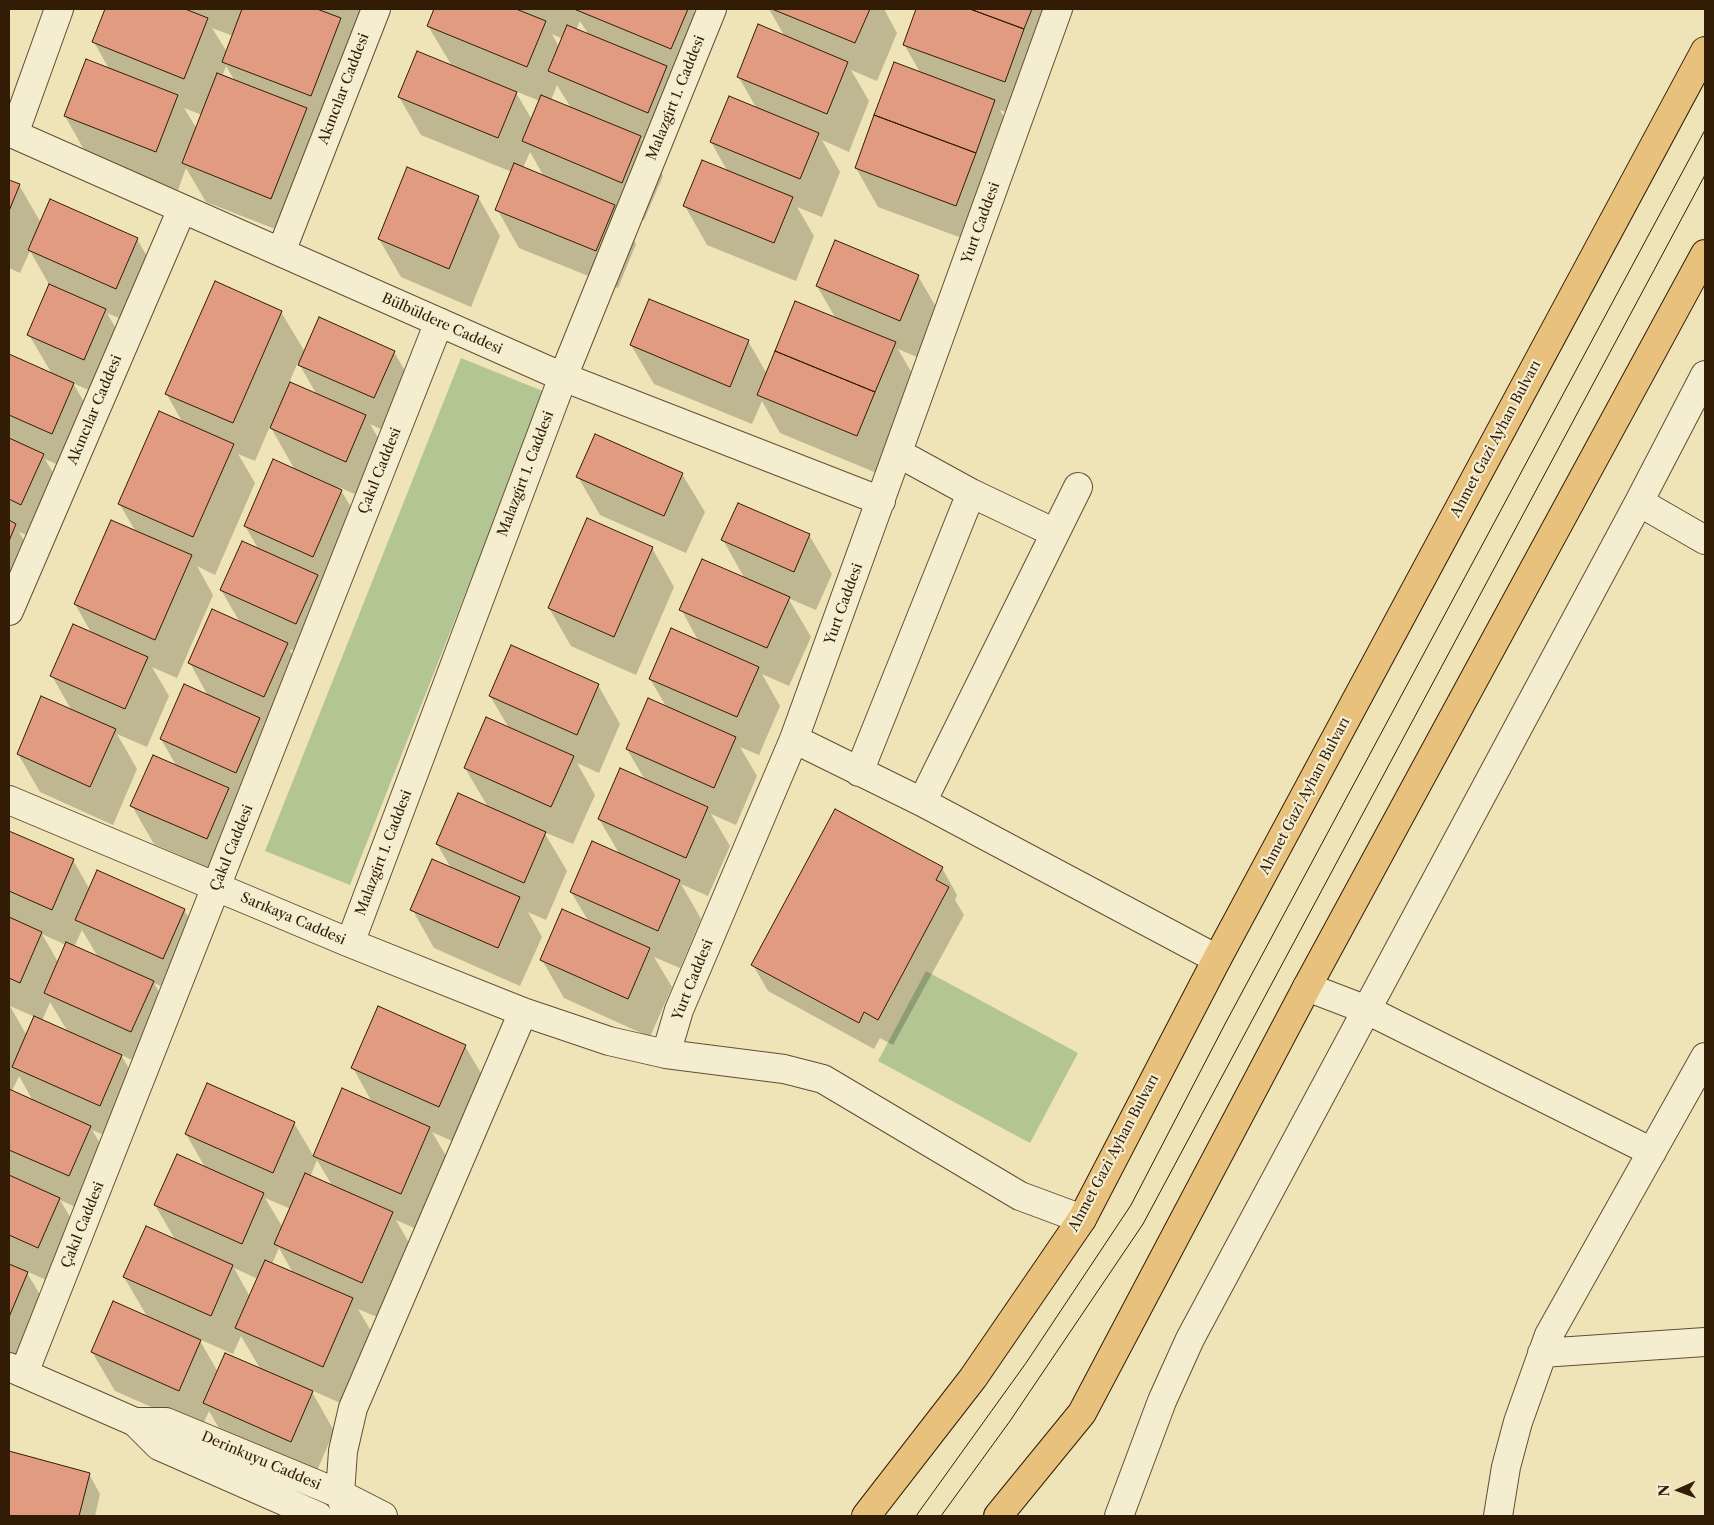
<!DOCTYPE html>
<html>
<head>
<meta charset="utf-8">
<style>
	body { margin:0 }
	#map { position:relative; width:1714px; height:1525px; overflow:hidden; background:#efe4b7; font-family:"Libre Caslon Text",serif }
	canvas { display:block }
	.frame { position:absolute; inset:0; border:10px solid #321c06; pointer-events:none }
	.north { position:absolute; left:1654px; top:1465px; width:50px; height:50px; -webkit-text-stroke:4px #f5edd0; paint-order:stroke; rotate:268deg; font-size:14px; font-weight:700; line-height:20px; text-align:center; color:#321c06 }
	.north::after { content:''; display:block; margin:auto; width:18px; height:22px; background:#321c06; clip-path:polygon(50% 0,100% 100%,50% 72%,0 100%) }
</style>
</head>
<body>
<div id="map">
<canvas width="1714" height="1525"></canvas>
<div class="frame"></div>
<div class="north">N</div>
</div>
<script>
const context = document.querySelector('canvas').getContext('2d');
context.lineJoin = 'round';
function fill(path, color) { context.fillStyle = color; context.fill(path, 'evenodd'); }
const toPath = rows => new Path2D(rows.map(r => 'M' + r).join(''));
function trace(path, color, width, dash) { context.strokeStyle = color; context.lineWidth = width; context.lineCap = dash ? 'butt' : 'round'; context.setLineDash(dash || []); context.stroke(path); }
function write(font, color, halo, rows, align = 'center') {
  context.font = font + ' "Libre Caslon Text",serif'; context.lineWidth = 4.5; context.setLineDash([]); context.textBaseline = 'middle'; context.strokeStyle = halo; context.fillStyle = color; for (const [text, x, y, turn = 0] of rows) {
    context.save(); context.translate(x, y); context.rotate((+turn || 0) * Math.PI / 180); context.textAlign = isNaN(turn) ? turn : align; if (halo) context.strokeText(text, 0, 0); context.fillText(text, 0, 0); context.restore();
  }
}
const green = toPath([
	[461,358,545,392,350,885,265,851],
	[926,971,1078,1053,1030,1143,878,1061]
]);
const shadow = toPath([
	[107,9,382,9,293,236,206,202,186,168,178,190,87,155,65,116,109,69,94,42],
	[212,28,233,36,227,52],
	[226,66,235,81,222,77],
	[184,108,202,115,197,129],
	[435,9,726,9,721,21,693,9,712,42,672,78,688,106,670,150,641,138,663,176,644,220,616,208,636,244,618,288,519,248,497,209,512,172,421,135,399,97,452,66,428,26],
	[580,21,589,35,576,30],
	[552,34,563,39,559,47],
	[557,85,571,108,551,100],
	[515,91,540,101,532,120],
	[530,152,533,157,544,177,523,168],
	[769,9,884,9,897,33,877,81,851,70,869,101,849,152,822,140,840,172,822,217,797,207,814,236,796,281,707,245,685,206,728,172,711,142,757,109,738,76,785,37],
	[917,9,1062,9,1027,120,1000,110,1017,139,978,244,878,207,856,168,895,64,921,74,904,44],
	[9,181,19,185,41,223,137,239,159,277,138,326,107,313,127,348,106,398,73,383,96,423,74,472,45,459,65,493,43,542,19,532,37,563,9,609,9,355,52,374,29,335,50,286,30,251,20,273,9,268],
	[478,197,500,236,471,307,401,277,379,239],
	[918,276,940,314,922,359,898,349,917,382,879,474,780,433,762,401,752,424,654,384,631,345,748,341,767,374,836,319,817,286],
	[281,312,305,352,394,352,416,390,396,436,370,424,388,455,368,500,339,487,364,529,326,590,339,614,318,661,289,649,309,683,287,735,263,724,282,757,258,811,235,800,251,828,229,877,154,844,132,806,177,767,161,739,208,696,190,663,241,624,221,590,259,550,245,526,295,470,270,426,255,461,238,454,255,483,215,575,197,566,213,595,177,678,152,667,169,696,147,747,117,734,137,769,113,825,40,792,18,754,72,711,52,676,92,634,75,604,136,532,119,503,183,423,166,393],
	[298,362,317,395,289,383],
	[682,474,705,512,686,553,600,515,578,477],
	[739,504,809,535,832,574,816,610,788,598,811,637,789,686,762,674,780,706,759,755,740,747,757,776,736,825,711,814,730,846,708,896,681,884,701,919,680,968,654,957,672,987,650,1037,564,998,542,960,589,922,571,892,620,855,599,819,645,780,627,749,667,708,650,679,699,642,681,609,745,579,723,540],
	[652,548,674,587,636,675,571,646,549,608],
	[598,685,620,724,599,773,577,763,595,795,573,844,544,832,567,871,546,920,528,912,542,937,520,986,434,948,412,909,451,868,437,844,488,807,465,768,509,728,490,696],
	[9,832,73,860,90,890,184,910,207,948,185,997,154,983,175,1020,153,1069,121,1055,144,1094,122,1143,92,1130,113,1165,91,1214,60,1200,82,1237,60,1286,26,1271,50,1312,28,1361,9,1353],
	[82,930,98,957,74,947],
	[42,934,66,945,58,962],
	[50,1002,68,1032,42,1021],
	[10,1006,35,1017,27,1036],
	[19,1076,33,1101,12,1091],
	[942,868,957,895,955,900,964,915,893,1045,880,1038,874,1049,768,991,753,965],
	[465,1046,488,1085,461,1145,432,1132,452,1166,423,1232,396,1220,414,1252,384,1320,358,1309,375,1338,345,1405,311,1390,334,1431,313,1480,227,1442,209,1411,201,1429,115,1391,92,1352,148,1318,124,1277,176,1241,155,1205,206,1169,186,1134,294,1123,314,1157,343,1089,372,1102,353,1068],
	[317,1160,333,1187,310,1177],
	[265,1198,291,1209,283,1228],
	[279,1248,293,1273,272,1264],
	[234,1268,258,1279,250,1297],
	[241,1336,261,1370,218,1372,199,1339,233,1354],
	[9,1452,89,1474,100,1494,95,1516,9,1516]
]);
const building = toPath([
	[105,9,185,9,208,18,184,79,92,42,105,9],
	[242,9,317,9,341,18,311,96,222,62,242,9],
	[434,9,516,9,546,21,527,67,427,26,434,9],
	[574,9,688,9,671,49,574,9],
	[772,9,870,9,855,43,772,9],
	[916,9,970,9,1024,29,1005,82,903,45,916,9],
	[970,9,1032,9,1024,29,970,9],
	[758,24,848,62,827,114,737,77,758,24],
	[567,25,667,66,648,113,548,71,567,25],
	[417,51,517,92,498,138,398,97,417,51],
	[86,59,178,95,156,152,64,116,86,59],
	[894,62,995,100,976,153,874,115,894,62],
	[217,73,307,108,271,199,182,163,217,73],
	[541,95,641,136,622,183,522,141,541,95],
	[729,96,819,133,800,179,710,142,729,96],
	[874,115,976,153,956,206,855,168,874,115],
	[702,160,793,197,774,243,683,206,702,160],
	[514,163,615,205,596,251,495,210,514,163],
	[407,167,479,196,449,269,378,239,407,167],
	[9,180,20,184,9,211,9,180],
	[50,199,138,238,116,289,28,250,50,199],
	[835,240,919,275,900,321,816,286,835,240],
	[215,281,282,311,233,423,165,394,215,281],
	[49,284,106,309,84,360,27,335,49,284],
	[649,299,749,340,730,387,630,345,649,299],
	[795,301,896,342,875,392,775,351,795,301],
	[319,317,395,351,374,398,298,365,319,317],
	[775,351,875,392,857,436,757,395,775,351],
	[9,354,74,383,52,434,9,415,9,354],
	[290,382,366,415,346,462,270,428,290,382],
	[159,411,234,444,193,537,118,504,159,411],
	[595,434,683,473,664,516,576,477,595,434],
	[9,438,44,454,21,505,9,499,9,438],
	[273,459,342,490,313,557,244,526,273,459],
	[738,503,810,534,794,572,721,540,738,503],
	[587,518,653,547,614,637,548,608,587,518],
	[9,520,16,524,9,541,9,520],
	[111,520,192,555,155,640,74,604,111,520],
	[242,541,318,575,296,624,220,590,242,541],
	[702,559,790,597,767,648,679,610,702,559],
	[212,609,288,643,264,697,188,663,212,609],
	[73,624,148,657,125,709,50,676,73,624],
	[671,628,759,667,737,717,649,679,671,628],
	[511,645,599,684,577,735,489,696,511,645],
	[184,684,260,718,236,773,160,739,184,684],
	[41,696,116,729,90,787,17,754,41,696],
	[648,698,736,737,714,788,626,749,648,698],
	[486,717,574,756,551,807,464,768,486,717],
	[153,755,229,788,207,839,130,806,153,755],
	[620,768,708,807,686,858,598,819,620,768],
	[458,793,546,832,524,883,436,844,458,793],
	[835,809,943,867,936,880,949,887,878,1020,864,1012,859,1023,751,965,835,809],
	[9,831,74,859,52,910,9,891,9,831],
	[592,841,680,880,658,931,570,892,592,841],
	[432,859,520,897,498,948,410,910,432,859],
	[97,870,185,909,163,959,75,920,97,870],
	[562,909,650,948,628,999,540,960,562,909],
	[9,917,42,932,20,983,9,978,9,917],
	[66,942,154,981,131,1032,44,993,66,942],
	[378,1006,466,1045,439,1107,351,1068,378,1006],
	[34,1016,122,1055,100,1106,12,1067,34,1016],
	[207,1083,295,1122,273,1173,185,1134,207,1083],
	[342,1088,430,1127,401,1194,313,1156,342,1088],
	[9,1089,91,1126,69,1176,9,1150,9,1089],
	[177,1154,264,1193,242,1244,154,1205,177,1154],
	[305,1173,393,1212,362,1283,274,1244,305,1173],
	[9,1175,60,1198,38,1248,9,1235,9,1175],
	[146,1226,233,1265,211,1316,123,1277,146,1226],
	[265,1260,353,1298,323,1367,235,1328,265,1260],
	[9,1264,28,1272,9,1317,9,1264],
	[113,1301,201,1340,179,1391,91,1352,113,1301],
	[225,1353,313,1391,291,1442,203,1403,225,1353],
	[9,1451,90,1473,79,1516,9,1516,9,1451]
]);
const street = toPath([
	[9,132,563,377,881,501],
	[14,134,59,9],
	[281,252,376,9],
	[898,453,971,493,1055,533],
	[1639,502,1705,540],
	[9,611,182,209],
	[794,739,922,802,1217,959],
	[859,772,971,493],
	[9,800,350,943,523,1012,609,1041,666,1054,679,1010,794,739,1058,9],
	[922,802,1078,487],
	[350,943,563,377,712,9],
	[1307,987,1367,1010,1652,1152],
	[666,1054,784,1069,823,1079,1020,1196,1082,1219],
	[1542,1353,1705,1342],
	[9,1367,135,1422,159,1446,318,1516],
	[24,1373,439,322],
	[135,1422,166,1422,340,1494,383,1516],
	[347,1516,340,1494,343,1451,353,1408,523,1012],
	[1119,1516,1162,1401,1190,1339,1639,502,1705,375],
	[1498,1516,1506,1467,1518,1422,1549,1335,1705,1057]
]);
const primary = toPath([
	[866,1516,973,1378,1082,1219,1217,959,1705,51],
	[998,1516,1082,1413,1307,987,1705,254]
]);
const tram = toPath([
	[916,1516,1026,1363,1131,1205,1225,1024,1705,130],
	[941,1516,1010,1421,1143,1224,1705,175]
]);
const streetNames = [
	["Akıncılar Caddesi",344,89,-69],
	["Malazgirt 1. Caddesi",676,98,-68],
	["Yurt Caddesi",981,223,-70],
	["Bülbüldere Caddesi",442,324,24],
	["Akıncılar Caddesi",95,410,-67],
	["Ahmet Gazi Ayhan Bulvarı",1496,439,-62],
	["Çakıl Caddesi",380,471,-68],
	["Malazgirt 1. Caddesi",526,474,-69],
	["Yurt Caddesi",844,604,-70],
	["Ahmet Gazi Ayhan Bulvarı",1305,796,-62],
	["Çakıl Caddesi",232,848,-68],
	["Malazgirt 1. Caddesi",384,853,-69],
	["Sarıkaya Caddesi",293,919,23],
	["Yurt Caddesi",693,980,-68],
	["Ahmet Gazi Ayhan Bulvarı",1114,1153,-62],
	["Çakıl Caddesi",83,1225,-68],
	["Derinkuyu Caddesi",261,1461,23]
];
fill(green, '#b3c593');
fill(shadow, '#0003');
fill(building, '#e19b80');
trace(building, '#321c06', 1);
trace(street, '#614e32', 30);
trace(primary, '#321c06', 30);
trace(street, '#f5edd0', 28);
trace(primary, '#e8c27c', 28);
trace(tram, '#321c06', 1);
write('14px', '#321c06', '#f5edd0', streetNames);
</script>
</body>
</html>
